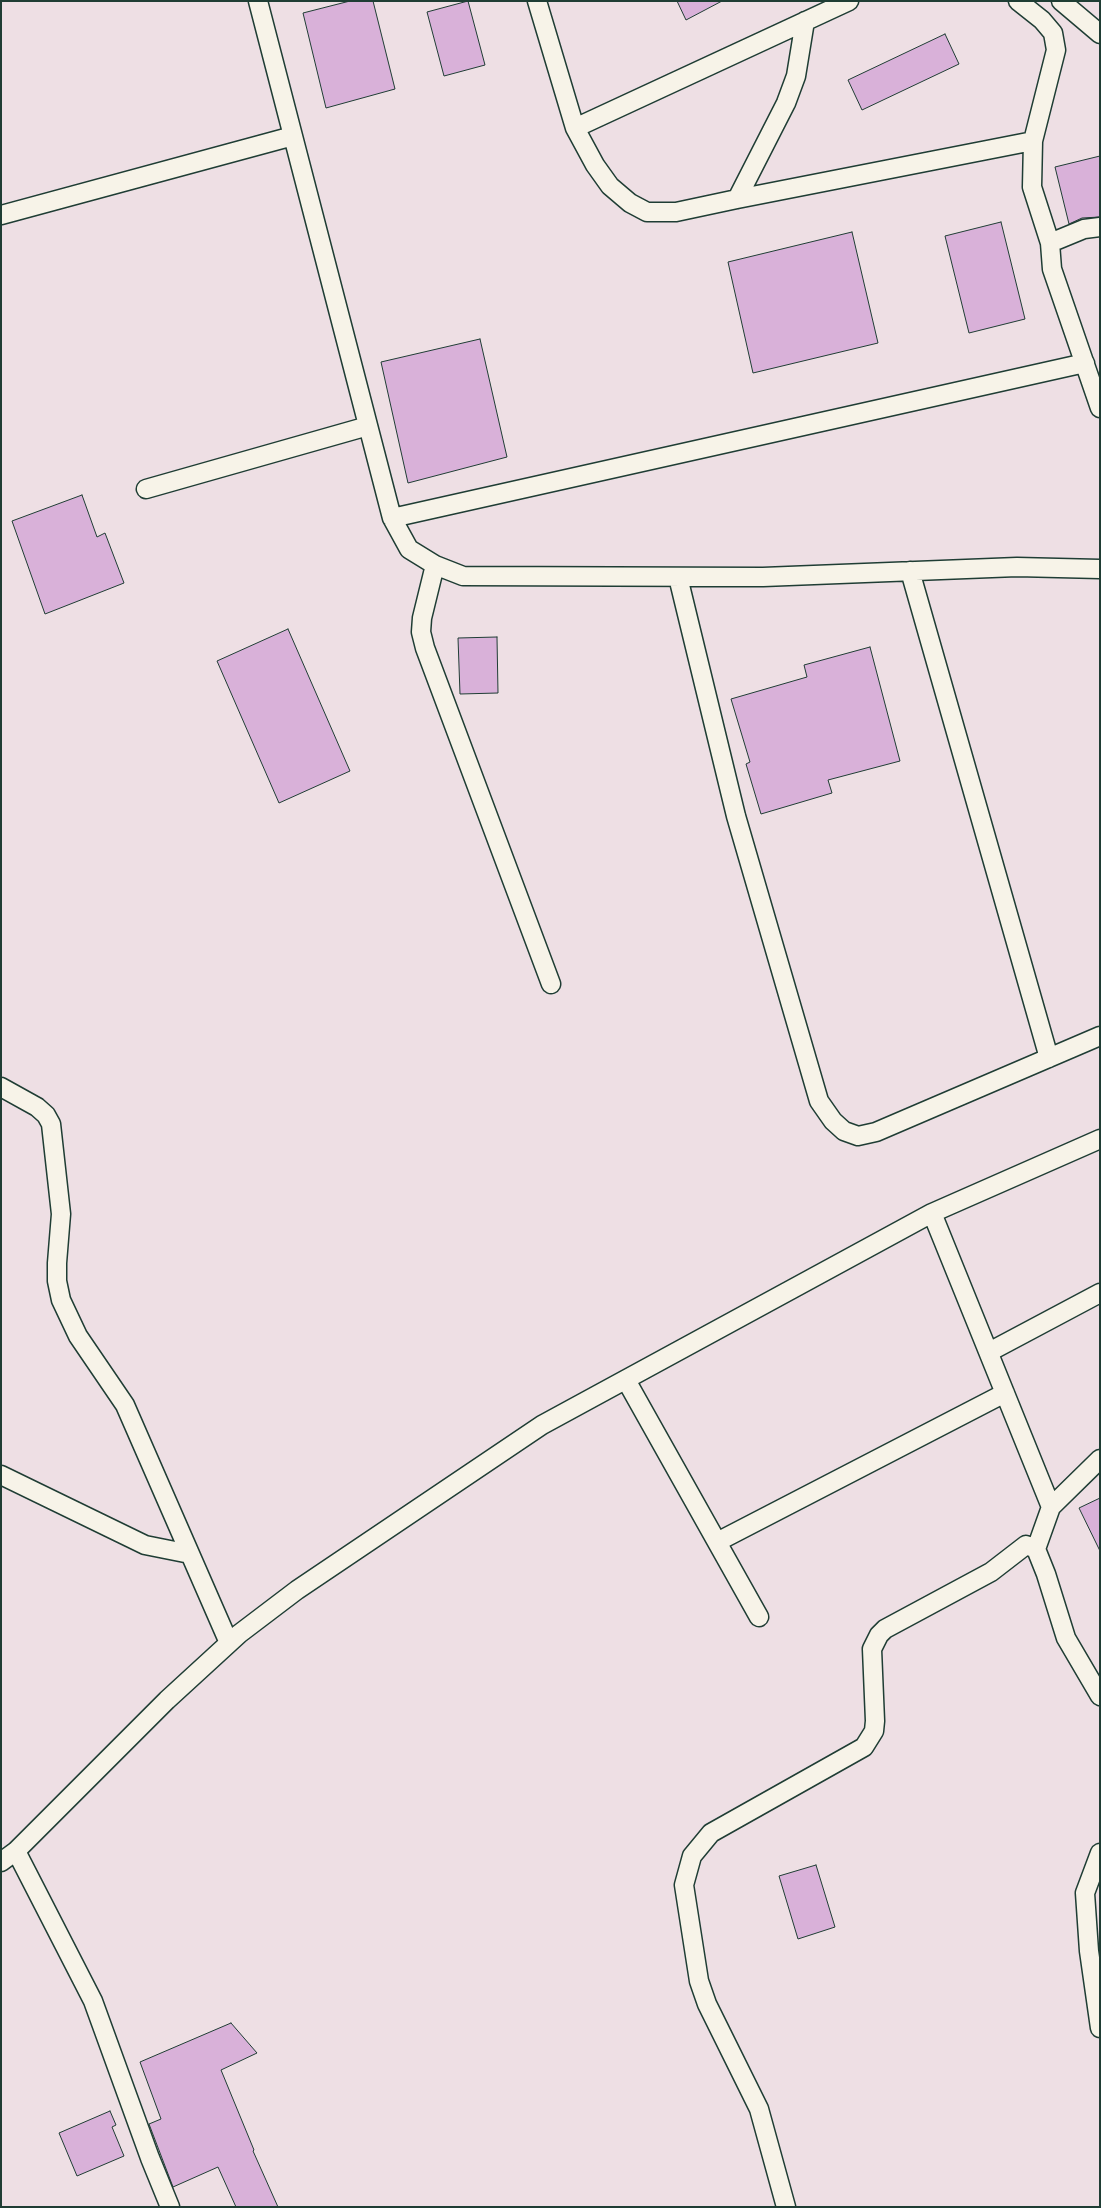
<!DOCTYPE html>
<html>
<head>
<meta charset="utf-8">
<style>
	body { margin:0 }
	#map { position:relative; width:1101px; height:2208px; overflow:hidden; background:#eedfe4; font-family:Kalam,sans-serif }
	canvas { display:block }
	.frame { position:absolute; inset:0; border:2px solid #1f3d34; pointer-events:none }
</style>
</head>
<body>
<div id="map">
<canvas width="1101" height="2208"></canvas>
<div class="frame"></div>
</div>
<script>
const context = document.querySelector('canvas').getContext('2d');
context.lineJoin = 'round';
function fill(path, color) { context.fillStyle = color; context.fill(path, 'evenodd'); }
const toPath = rows => new Path2D(rows.map(r => 'M' + r).join(''));
function trace(path, color, width, dash) { context.strokeStyle = color; context.lineWidth = width; context.lineCap = dash ? 'butt' : 'round'; context.setLineDash(dash || []); context.stroke(path); }
const building = toPath([
	[350,1,373,1,395,89,326,108,303,13,350,1],
	[468,1,485,65,444,76,427,12,468,1],
	[677,1,722,1,686,20,677,1],
	[945,34,959,64,862,110,848,80,945,34],
	[1100,156,1100,217,1082,218,1069,224,1055,167,1100,156],
	[1001,222,1025,319,969,333,945,236,1001,222],
	[852,232,878,343,753,373,728,262,852,232],
	[480,339,507,457,408,483,381,362,480,339],
	[82,495,97,537,105,533,124,583,45,614,12,521,82,495],
	[288,629,350,771,279,803,217,661,288,629],
	[497,637,498,693,460,694,458,638,497,637],
	[870,647,900,761,828,780,832,793,761,814,746,764,750,762,731,699,807,677,804,665,870,647],
	[1100,1498,1100,1551,1079,1508,1100,1498],
	[816,1865,835,1927,798,1939,779,1876,816,1865],
	[231,2023,257,2053,221,2070,254,2150,253,2151,278,2207,236,2207,218,2167,173,2187,149,2124,161,2119,140,2062,231,2023],
	[110,2111,116,2125,112,2127,124,2156,77,2176,59,2133,110,2111]
]);
const minor = toPath([
	[258,1,392,518,409,549,435,565,463,576,763,577,1017,567,1100,569],
	[537,1,575,128,595,165,610,186,630,203,647,212,676,212,737,199,1033,141],
	[1018,1,1042,20,1053,33,1056,50,1033,141,1032,187,1050,243],
	[1061,1,1100,34],
	[575,128,849,1],
	[737,199,786,103,796,76,805,21],
	[1,215,293,136],
	[1100,227,1084,229,1050,243,1052,269,1100,408],
	[146,489,368,426],
	[392,518,1085,363],
	[435,565,422,618,421,632,425,648,551,984],
	[910,571,1049,1058],
	[678,577,736,816,819,1101,833,1121,844,1131,858,1136,876,1132,1100,1036],
	[1,1087,37,1107,46,1115,51,1124,61,1214,57,1263,57,1281,61,1300,78,1336,125,1405,229,1643],
	[932,1213,1051,1507],
	[989,1352,1100,1293],
	[626,1380,759,1617],
	[1,1475,145,1545,190,1554],
	[717,1542,1005,1393],
	[1036,1549,1051,1507,1100,1459],
	[16,1851,93,2001,150,2158,170,2207],
	[1100,1853,1085,1893,1089,1951,1100,2028],
	[1,1862,16,1851,167,1700,239,1634,297,1590,542,1425,932,1213,1100,1139],
	[786,2207,759,2109,707,2004,699,1981,684,1885,692,1856,711,1833,864,1747,874,1731,875,1721,872,1649,879,1635,885,1629,991,1572,1026,1545,1036,1549,1046,1574,1066,1638,1100,1696]
]);
fill(building, '#d9b1d9');
trace(building, '#1f3d34', 1);
trace(minor, '#1f3d34', 21);
trace(minor, '#f7f3e8', 18);
</script>
</body>
</html>
